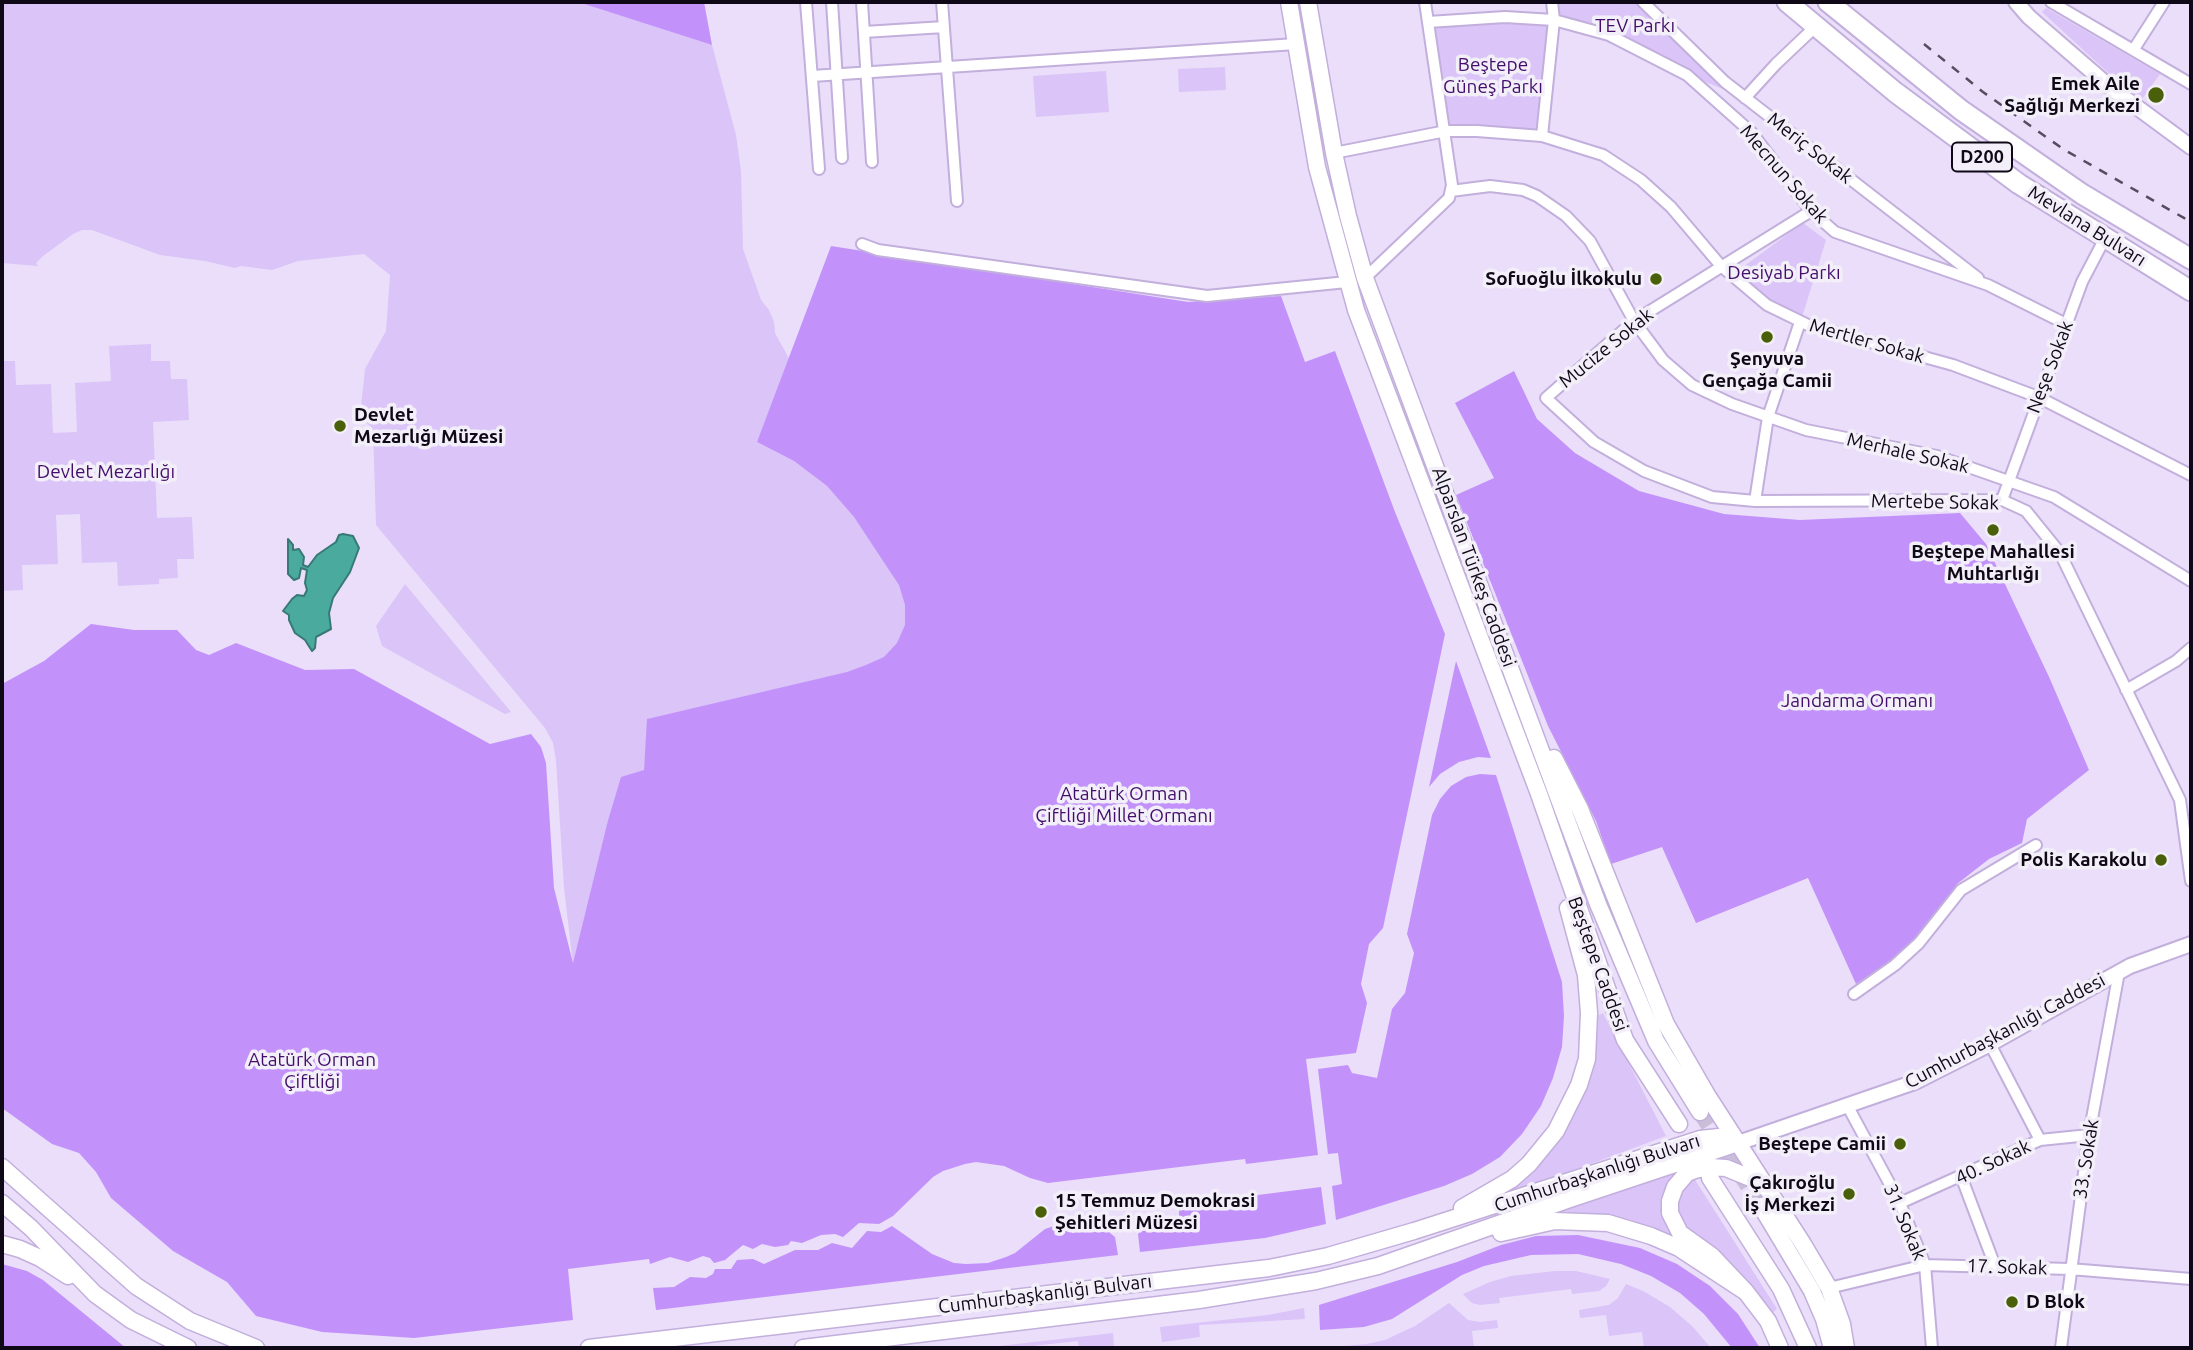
<!DOCTYPE html>
<html>
<head>
<meta charset="utf-8">
<style>
	body { margin:0 }
	#map { position:relative; width:2193px; height:1350px; overflow:hidden; background:#eadefa; font-family:Ubuntu,sans-serif }
	canvas { display:block }
	.frame { position:absolute; inset:0; border:4px solid #0f0817; pointer-events:none }
</style>
</head>
<body>
<div id="map">
<canvas width="2193" height="1350"></canvas>
<div class="frame"></div>
</div>
<script>
const context = document.querySelector('canvas').getContext('2d');
context.lineJoin = 'round';
function fill(path, color) { context.fillStyle = color; context.fill(path, 'evenodd'); }
const toPath = rows => new Path2D(rows.map(r => 'M' + r).join(''));
function trace(path, color, width, dash) { context.strokeStyle = color; context.lineWidth = width; context.lineCap = dash ? 'butt' : 'round'; context.setLineDash(dash || []); context.stroke(path); }
function write(font, color, halo, rows, align = 'center') {
  context.font = font + ' Ubuntu,sans-serif'; context.lineWidth = 7; context.setLineDash([]); context.textBaseline = 'middle'; context.strokeStyle = halo; context.fillStyle = color; for (const [text, x, y, turn = 0] of rows) {
    context.save(); context.translate(x, y); context.rotate((+turn || 0) * Math.PI / 180); context.textAlign = isNaN(turn) ? turn : align; if (halo) context.strokeText(text, 0, 0); context.fillText(text, 0, 0); context.restore();
  }
}
const green = toPath([
	[2,2,578,2,712,45,736,135,741,171,743,249,761,300,769,310,774,322,775,333,792,364,757,442,794,461,827,486,854,517,878,551,900,585,905,605,1020,649,840,674,648,719,644,771,607,824,573,964,564,888,556,760,553,743,545,728,376,525,373,429,360,416,365,369,386,331,390,275,364,254,298,261,272,270,241,266,235,268,205,261,160,255,92,230,82,230,73,234,43,256,36,263,38,266,2,263],
	[1551,2,1646,2,1745,98,1554,20,1542,136,1446,131,1428,22,1553,20],
	[2046,8,2160,74,2140,102,2042,12],
	[1225,67,1226,90,1179,92,1178,69],
	[1106,71,1109,112,1036,117,1033,76],
	[1803,223,1826,240,1802,317,1777,305,1736,272],
	[151,344,151,361,170,361,171,379,187,379,189,420,153,422,157,518,192,517,194,559,177,559,178,578,159,579,159,584,118,586,117,562,82,563,80,514,56,515,58,564,22,565,23,590,2,591,2,361,15,361,16,385,51,384,53,433,77,432,75,383,111,381,109,346],
	[405,584,511,712,505,714,382,646,376,626],
	[1603,1013,1666,1136,1477,1206,1547,1153,1595,1017],
	[1684,1166,1670,1184,1676,1237,1647,1226,1603,1216,1542,1213],
	[1692,1175,1777,1309,1771,1314,1678,1225,1677,1192],
	[1555,1271,1576,1271,1610,1279,1606,1286,1599,1291,1572,1294,1571,1289,1499,1298,1500,1303,1480,1305,1472,1303,1463,1294,1490,1282,1511,1276],
	[1626,1284,1643,1291,1670,1307,1692,1326,1711,1348,1644,1348,1642,1332,1609,1336,1606,1315,1580,1318,1579,1310,1609,1305,1618,1298],
	[1449,1303,1468,1320,1480,1322,1497,1320,1498,1328,1472,1331,1474,1348,1321,1348,1367,1344,1385,1340,1415,1326],
	[1304,1308,1305,1319,1199,1325,1200,1337,1162,1342,1160,1327,1268,1315],
	[1113,1333,1114,1348,1079,1348,1078,1341,1014,1348,982,1348]
]);
const forest = toPath([
	[578,2,704,2,712,45],
	[831,246,1188,302,1281,296,1305,362,1335,351,1395,512,1445,634,1383,928,1369,944,1361,984,1367,1003,1356,1053,1306,1059,1318,1155,1246,1164,1245,1159,1048,1183,1030,1178,1004,1166,976,1162,965,1164,943,1171,933,1177,893,1216,879,1224,859,1223,843,1237,835,1234,821,1235,802,1243,791,1241,788,1245,775,1247,762,1244,753,1249,743,1245,725,1260,714,1263,710,1258,703,1256,688,1262,670,1257,650,1264,649,1259,568,1269,573,1320,414,1338,322,1332,256,1316,227,1282,173,1251,111,1198,96,1172,79,1153,52,1144,2,1108,2,684,44,661,91,624,134,630,177,630,196,650,209,655,236,643,305,670,354,669,490,744,531,734,541,747,546,763,554,888,573,963,607,824,621,777,644,770,647,719,847,672,866,665,884,657,897,643,905,625,905,605,899,585,854,517,827,486,794,461,757,442],
	[1514,371,1537,419,1575,453,1639,491,1724,514,1800,520,1960,513,1986,544,2050,679,2089,770,2027,819,2022,843,1989,859,1957,884,1946,905,1899,956,1856,984,1808,878,1696,923,1662,847,1611,864,1596,821,1548,726,1456,495,1494,478,1455,403],
	[1456,661,1491,758,1478,757,1459,762,1440,774,1429,787],
	[1480,774,1496,775,1562,982,1564,1016,1562,1047,1553,1078,1541,1106,1522,1134,1500,1157,1472,1174,1444,1186,1336,1220,1332,1186,1342,1184,1338,1153,1328,1154,1318,1069,1348,1065,1352,1073,1377,1078,1392,1009,1405,993,1414,953,1407,934,1432,815,1440,799,1451,786,1466,777],
	[1321,1187,1326,1224,1265,1238,1140,1252,1138,1234,1146,1224,1179,1220,1179,1210,1250,1202,1250,1196],
	[1070,1224,1072,1233,1105,1229,1115,1237,1118,1255,656,1310,653,1288,674,1287,690,1277,706,1278,713,1274,715,1269,731,1269,737,1260,753,1259,764,1264,795,1250,818,1250,832,1243,852,1248,867,1231,881,1232,892,1226,932,1254,954,1263,966,1264,988,1263,1006,1257,1015,1253,1045,1229,1054,1226],
	[1578,1235,1640,1248,1677,1264,1710,1286,1738,1314,1760,1348,1732,1348,1704,1314,1680,1293,1651,1276,1621,1264,1578,1254,1531,1255,1484,1266,1462,1275,1392,1319,1364,1327,1320,1330,1319,1305,1457,1262,1501,1245,1536,1236],
	[2,1264,27,1271,43,1280,126,1348,2,1348]
]);
const water = toPath([
	[343,534,353,536,359,548,350,572,333,598,329,613,331,629,316,637,315,648,312,651,305,640,295,633,289,620,289,615,283,611,292,599,297,595,304,596,307,590,305,583,307,570,301,568,299,578,294,580,288,574,288,539,293,545,293,550,299,549,304,557,303,565,308,567,317,555,336,542,339,535,343,534]
]);
const primaryTunnel = toPath([
	[1700,1112,1761,1206]
]);
const street = toPath([
	[806,2,819,169],
	[832,2,842,158],
	[862,2,872,162],
	[942,2,957,201],
	[1643,2,1725,82,1978,278],
	[2051,2,2191,84],
	[1428,22,1505,17,1554,20,1609,35,1687,75,1752,133,1811,211,1835,232,1988,285,2066,324],
	[864,32,944,27],
	[2134,49,2164,2],
	[812,76,1296,44],
	[1745,98,1776,64,1815,27],
	[1542,136,1554,20,1552,2],
	[1334,153,1446,131,1477,131,1542,136,1603,155,1641,180,1671,207,1721,266,1767,305,1808,325,1953,365,2038,397,2191,475],
	[1451,191,1490,186,1523,190,1537,196,1566,216,1590,241,1634,321,1663,360,1692,385,1732,404,1806,430,1937,456,2054,497,2191,581],
	[1811,211,1634,321,1546,398,1594,442,1644,471,1712,497,1755,501,2002,500,2026,511,2060,553,2180,800,2191,881],
	[862,244,878,250,1207,296,1347,282],
	[1365,278,1449,198,1452,185,1425,2],
	[2002,500,2082,282,2105,238],
	[1755,501,1768,417,1800,322],
	[2126,690,2176,661,2191,648],
	[1854,994,1895,965,1919,943,1961,890,2036,845],
	[1990,1044,2040,1140],
	[1847,1105,1900,1203,1925,1265,1932,1348],
	[1961,1176,1995,1266],
	[1900,1203,2040,1140,2089,1135],
	[1829,1288,1925,1265,2070,1269,2191,1279],
	[2061,1348,2089,1135,2119,972]
]);
const secondary = toPath([
	[2016,2,2029,17,2111,88,2191,147],
	[1738,1143,1915,1082,1990,1044,2130,966,2191,944]
]);
const primary = toPath([
	[1289,2,1317,167,1356,310,1539,794,1625,1040,1679,1124],
	[1308,2,1334,153,1348,216,1365,278,1598,904,1656,1041,1700,1112],
	[1554,758,1580,809,1666,1024,1707,1095,1803,1244,1829,1288,1842,1324,1846,1348],
	[2,1167,136,1286,190,1321,256,1348],
	[1710,1178,1781,1289,1808,1348],
	[1764,1187,1753,1179,1726,1168,1710,1167,1695,1170,1687,1173,1675,1187,1670,1201,1670,1213,1680,1233,1712,1256,1746,1292,1768,1321,1780,1348],
	[2,1203,31,1228,95,1294,131,1320,188,1348],
	[1761,1206,1812,1291,1824,1319,1832,1348],
	[1462,1208,1512,1179,1529,1164,1556,1131,1579,1085,1587,1059,1589,1013,1586,975,1568,908],
	[1501,1233,1555,1221,1608,1223,1651,1236,1679,1248,1746,1292],
	[2,1244,20,1249,40,1258,68,1276],
	[589,1348,1269,1268,1328,1256,1414,1231,1700,1139,1719,1137,1738,1143],
	[803,1348,1199,1300,1316,1281,1378,1266,1570,1199,1738,1143]
]);
const highway = toPath([
	[1787,2,1895,92,2019,184,2191,291],
	[1828,2,1961,110,2082,194,2191,259]
]);
const rail = toPath([
	[1924,44,1983,92,2063,149,2191,222]
]);
const markers = [
	[2156,95,9,"#495f09"],
	[1656,279,7,"#495f09"],
	[1767,337,7,"#495f09"],
	[340,426,7,"#495f09"],
	[1993,530,7,"#495f09"],
	[2161,860,7,"#495f09"],
	[1900,1144,7,"#495f09"],
	[1849,1194,7,"#495f09"],
	[1041,1212,7,"#495f09"],
	[2012,1302,7,"#495f09"]
];
const shields = [
	[1982,157,60]
];
const shieldNames = [
	["D200",1982,157]
];
const parkNames = [
	["TEV Parkı",1635,26],
	["Beştepe",1493,65],
	["Güneş Parkı",1493,87],
	["Desiyab Parkı",1784,273],
	["Devlet Mezarlığı",106,472],
	["Jandarma Ormanı",1857,701],
	["Atatürk Orman",1124,794],
	["Çiftliği Millet Ormanı",1124,816],
	["Atatürk Orman",312,1060],
	["Çiftliği",312,1082]
];
const poiNames = [
	["Emek Aile",2140,84],
	["Sağlığı Merkezi",2140,106],
	["Sofuoğlu İlkokulu",1642,279],
	["Şenyuva",1767,359,"center"],
	["Gençağa Camii",1767,381,"center"],
	["Devlet",354,415,"left"],
	["Mezarlığı Müzesi",354,437,"left"],
	["Beştepe Mahallesi",1993,552,"center"],
	["Muhtarlığı",1993,574,"center"],
	["Polis Karakolu",2147,860],
	["Beştepe Camii",1886,1144],
	["Çakıroğlu",1835,1183],
	["İş Merkezi",1835,1205],
	["15 Temmuz Demokrasi",1055,1201,"left"],
	["Şehitleri Müzesi",1055,1223,"left"],
	["D Blok",2026,1302,"left"]
];
const streetNames = [
	["Meriç Sokak",1810,148,38],
	["Mecnun Sokak",1784,174,49],
	["Mevlana Bulvarı",2087,226,32],
	["Mertler Sokak",1867,341,16],
	["Mucize Sokak",1606,348,-39],
	["Neşe Sokak",2050,367,-69],
	["Merhale Sokak",1908,453,13],
	["Mertebe Sokak",1935,502,1],
	["Alparslan Türkeş Caddesi",1474,567,70],
	["Beştepe Caddesi",1598,964,70],
	["Cumhurbaşkanlığı Caddesi",2005,1031,-28],
	["33. Sokak",2086,1159,-81],
	["40. Sokak",1993,1162,-25],
	["Cumhurbaşkanlığı Bulvarı",1597,1173,-18],
	["31. Sokak",1905,1222,67],
	["17. Sokak",2007,1267,2],
	["Cumhurbaşkanlığı Bulvarı",1045,1294,-7]
];
fill(green, '#dac4f8');
fill(forest, '#c292fa');
fill(water, '#4aaa9e');
trace(water, '#387976', 2);
trace(primaryTunnel, '#c9bed8', 16, [16, 8]);
trace(street, '#c2afdc', 14);
trace(secondary, '#c2afdc', 18);
trace(primary, '#c2afdc', 19);
trace(highway, '#c2afdc', 23);
trace(street, '#fff', 10);
trace(secondary, '#fff', 14);
trace(primary, '#fff', 16);
trace(highway, '#fff', 19);
trace(rail, '#554c5f', 2.5, [9, 9]);
for (const [x, y, r, color] of markers) { const dot = new Path2D(); dot.arc(x, y, r, 0, 2 * Math.PI); context.fillStyle = color; context.fill(dot); trace(dot, '#f3eff9', 2.5); }
for (const [x, y, w] of shields) { const box = new Path2D(); box.roundRect(x - w / 2, y - 14.5, w, 29, 5); context.fillStyle = '#f3eff9'; context.fill(box); trace(box, '#0f0817', 2); }
write('bold 18px', '#0f0817', null, shieldNames);
write('19px', '#430e6b', '#f3eff9', parkNames);
write('bold 19px', '#0f0817', '#f3eff9', poiNames, 'right');
write('19px', '#0f0817', '#f3eff9', streetNames);
</script>
</body>
</html>
